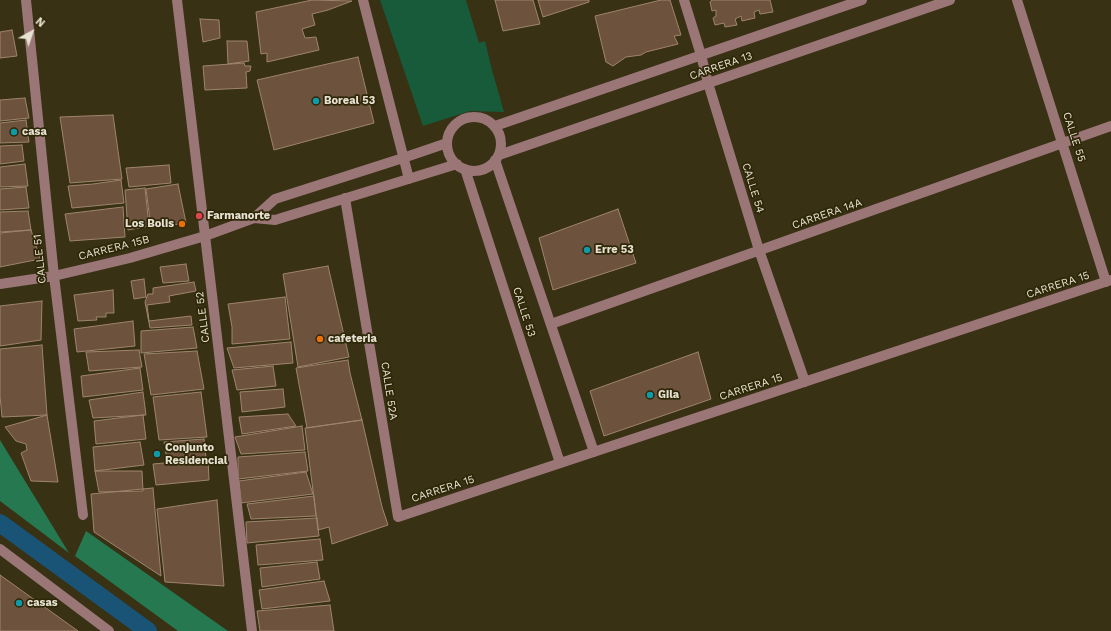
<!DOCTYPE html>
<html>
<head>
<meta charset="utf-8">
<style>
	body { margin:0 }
	#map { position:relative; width:1111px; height:631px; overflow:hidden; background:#383113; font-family:"Work Sans",sans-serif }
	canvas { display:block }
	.north { position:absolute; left:12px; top:12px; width:40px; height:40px; -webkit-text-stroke:3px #2e2708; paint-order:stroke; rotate:40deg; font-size:11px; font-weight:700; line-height:16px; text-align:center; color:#e7e2d1 }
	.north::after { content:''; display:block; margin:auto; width:14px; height:18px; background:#e7e2d1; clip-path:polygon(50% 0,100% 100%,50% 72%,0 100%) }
</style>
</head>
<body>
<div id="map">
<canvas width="1111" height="631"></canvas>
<div class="north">N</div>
</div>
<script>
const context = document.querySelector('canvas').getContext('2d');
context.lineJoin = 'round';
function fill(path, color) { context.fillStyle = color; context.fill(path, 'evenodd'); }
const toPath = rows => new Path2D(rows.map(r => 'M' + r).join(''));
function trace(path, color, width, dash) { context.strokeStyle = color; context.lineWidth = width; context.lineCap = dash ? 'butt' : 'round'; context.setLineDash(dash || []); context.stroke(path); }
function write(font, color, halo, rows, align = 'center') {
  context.font = font + ' "Work Sans",sans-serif'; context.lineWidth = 3.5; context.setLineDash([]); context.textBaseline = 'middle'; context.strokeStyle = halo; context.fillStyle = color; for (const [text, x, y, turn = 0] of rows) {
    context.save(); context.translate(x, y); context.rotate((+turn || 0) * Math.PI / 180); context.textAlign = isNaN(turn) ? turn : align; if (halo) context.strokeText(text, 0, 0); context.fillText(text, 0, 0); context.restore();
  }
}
const green = toPath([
	[380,0,466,0,479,43,485,41,492,70,504,112,470,111,423,126]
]);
const forest = toPath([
	[0,440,69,553,0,501],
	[86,531,228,631,178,631,75,556]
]);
const canal = toPath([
	[0,523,148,631]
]);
const building = toPath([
	[312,0,352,1,328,10,312,14,315,25,302,29,305,38,316,37,319,50,267,62,267,53,261,54,256,12,312,0],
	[495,0,533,0,540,24,503,31,495,0],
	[538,0,589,0,589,2,543,17,538,0],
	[661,0,670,0,681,35,674,36,678,44,646,52,641,55,626,57,613,66,606,62,595,16,661,0],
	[712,0,770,0,773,12,760,14,759,10,754,12,755,18,742,21,741,16,735,19,737,25,725,27,724,23,715,25,713,18,716,16,716,10,712,11,710,2,712,0],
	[200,19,219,20,220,38,203,42,200,19],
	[12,30,17,56,0,58,0,32,12,30],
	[227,41,247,41,249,61,228,64,227,41],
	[358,57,374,123,274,150,257,80,358,57],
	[244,63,245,66,251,66,250,71,246,72,247,88,205,90,203,66,244,63],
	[25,98,29,118,0,121,0,100,25,98],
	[113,115,122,179,70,183,60,117,113,115],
	[26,120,29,142,0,143,0,123,26,120],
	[22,145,24,161,0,164,0,146,22,145],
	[25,164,28,186,0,187,0,167,25,164],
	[169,165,171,183,129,187,126,168,169,165],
	[121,180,124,203,72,208,68,186,93,184,121,180],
	[178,184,186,223,151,228,146,189,178,184],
	[26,187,29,208,0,210,0,189,26,187],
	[145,188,149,226,128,230,125,190,145,188],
	[123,207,125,237,70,241,65,214,123,207],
	[618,209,636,263,553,290,539,238,618,209],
	[28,211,31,230,0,232,0,212,28,211],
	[31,230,40,259,0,267,0,233,31,230],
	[186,264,189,281,163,283,160,267,186,264],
	[328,266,349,357,298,367,283,274,328,266],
	[144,279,146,297,134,299,131,281,144,279],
	[194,282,196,291,169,296,170,302,147,305,149,321,191,316,192,325,150,328,145,302,148,294,153,294,153,288,194,282],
	[113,290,114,313,106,313,106,317,96,317,97,320,78,321,74,295,113,290],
	[285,297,290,339,232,344,232,327,228,304,285,297],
	[42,301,41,340,0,346,0,306,42,301],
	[133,321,135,346,77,352,74,329,133,321],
	[193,327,197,348,141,353,141,331,193,327],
	[291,342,293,363,234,368,227,348,291,342],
	[42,345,47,415,2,417,0,396,0,349,42,345],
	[139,350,142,367,89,371,86,352,139,350],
	[197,351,204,389,151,395,144,354,197,351],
	[698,352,711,399,604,436,590,391,698,352],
	[348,360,350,373,362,420,307,428,296,368,348,360],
	[273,366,276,386,237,390,232,370,273,366],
	[140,368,143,390,83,397,81,376,140,368],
	[283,389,285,407,242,412,240,392,283,389],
	[143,392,146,415,93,418,89,400,143,392],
	[201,392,207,437,159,440,153,397,201,392],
	[288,414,296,426,242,434,239,417,288,414],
	[47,415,58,482,31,481,21,453,27,450,26,444,16,441,5,427,47,415],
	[143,415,146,439,96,444,94,421,143,415],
	[362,420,382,507,388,525,332,544,329,527,318,530,305,428,362,420],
	[302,426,305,450,241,454,235,437,302,426],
	[204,439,206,458,167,461,164,442,204,439],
	[140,442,144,465,95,471,93,447,140,442],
	[305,452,308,471,238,479,238,457,305,452],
	[208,459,209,480,156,485,153,464,208,459],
	[95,471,142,471,143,491,99,492,95,471],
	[306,472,313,494,241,503,239,481,306,472],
	[153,488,161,576,94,532,91,494,153,488],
	[314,496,316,516,251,519,247,504,314,496],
	[217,500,224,586,165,582,157,509,217,500],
	[317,518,319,536,247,543,246,522,317,518],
	[320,539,323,560,258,565,256,545,320,539],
	[317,562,320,579,262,587,260,568,317,562],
	[0,575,78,631,0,631,0,575],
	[324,581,330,601,262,609,259,590,324,581],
	[330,605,334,631,260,631,257,611,330,605]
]);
const minor = toPath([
	[26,0,54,276,83,515],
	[177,0,252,631],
	[363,0,409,179],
	[684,0,701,55,708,83,759,250,805,382],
	[1017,0,1106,282],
	'447 144a27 27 0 1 1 54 0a27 27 0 1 1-54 0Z',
	[495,126,862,0],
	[499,155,950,0],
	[495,160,594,452],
	[465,169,560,463],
	[345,198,398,517,1111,280],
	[254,218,275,220,457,164],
	[0,284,54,276,130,258,205,236,254,218,275,199,403,158,447,143],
	[551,324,1111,126],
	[0,549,109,631]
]);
const markers = [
	[316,101,4,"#0f9aa8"],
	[14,132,4,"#0f9aa8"],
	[199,216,4,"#e0444e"],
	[182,224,4,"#e8710a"],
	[587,250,4,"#0f9aa8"],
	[320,339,4,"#e8710a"],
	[650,395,4,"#0f9aa8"],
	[157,454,4,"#0f9aa8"],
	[19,603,4,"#0f9aa8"]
];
const streetNames = [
	["CARRERA 13",721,66,-19],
	["CALLE 55",1074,137,72],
	["CALLE 54",753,188,73],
	["CARRERA 14A",827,214,-19],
	["CARRERA 15B",114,248,-14],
	["CALLE 51",40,259,-96],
	["CARRERA 15",1058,285,-18],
	["CALLE 53",524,312,72],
	["CALLE 52",203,317,-97],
	["CARRERA 15",751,387,-18],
	["CALLE 52A",389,391,81],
	["CARRERA 15",443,489,-18]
];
const poiNames = [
	["Boreal 53",324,101],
	["casa",22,132],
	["Farmanorte",207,216],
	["Los Bolis",174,224,"right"],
	["Erre 53",595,250],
	["cafeteria",328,339],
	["Gila",658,395],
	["Conjunto",165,448],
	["Residencial",165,461],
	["casas",27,603]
];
fill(green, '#175b3b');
fill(forest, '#257850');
trace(canal, '#195375', 18);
fill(building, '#6d533e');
trace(building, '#9f846d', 1);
trace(minor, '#9a7677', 10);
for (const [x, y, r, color] of markers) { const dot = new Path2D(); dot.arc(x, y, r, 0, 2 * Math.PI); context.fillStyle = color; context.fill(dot); trace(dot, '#2e2708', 1.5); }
write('11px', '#e7e2d1', '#2e2708', streetNames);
write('bold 11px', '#e7e2d1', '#2e2708', poiNames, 'left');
</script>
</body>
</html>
